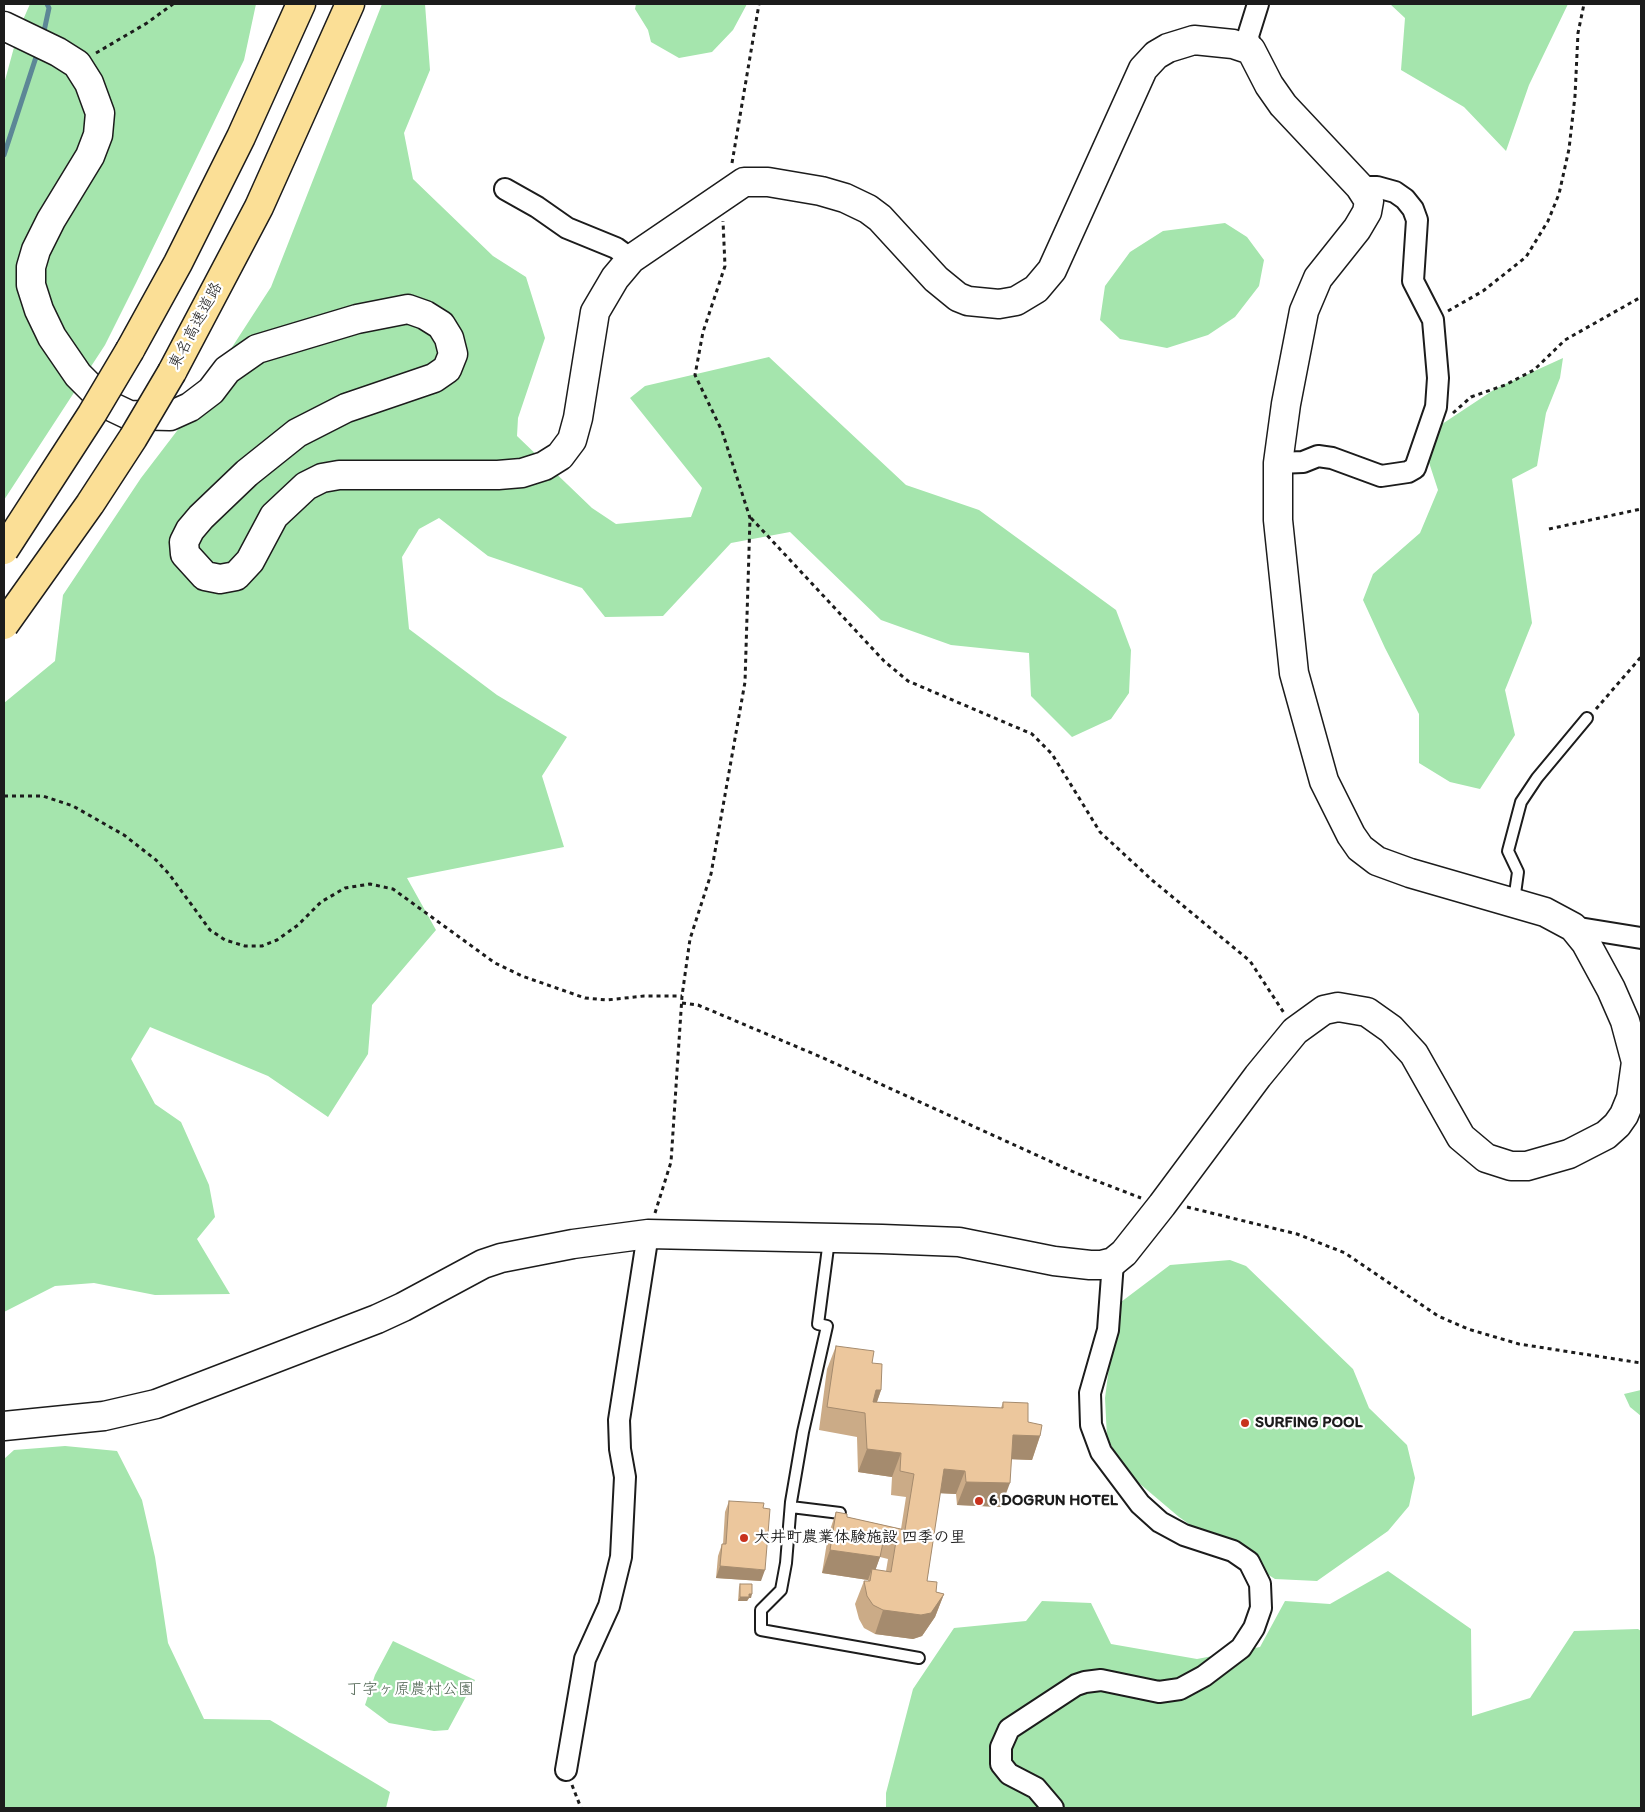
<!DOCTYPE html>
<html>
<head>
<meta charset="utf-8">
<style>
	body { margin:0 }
	#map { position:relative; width:1645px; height:1812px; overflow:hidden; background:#fff; font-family:Itim,sans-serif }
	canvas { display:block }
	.frame { position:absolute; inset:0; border:5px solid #1c1c1c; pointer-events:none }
</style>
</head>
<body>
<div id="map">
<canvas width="1645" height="1812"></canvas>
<div class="frame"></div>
</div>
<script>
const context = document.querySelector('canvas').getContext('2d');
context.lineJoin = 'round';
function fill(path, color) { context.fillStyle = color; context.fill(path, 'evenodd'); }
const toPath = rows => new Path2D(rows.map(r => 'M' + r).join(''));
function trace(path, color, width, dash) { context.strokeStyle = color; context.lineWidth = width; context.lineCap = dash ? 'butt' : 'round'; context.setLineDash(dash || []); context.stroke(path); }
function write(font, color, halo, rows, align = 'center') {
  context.font = font + ' Itim,"Klee One",sans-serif'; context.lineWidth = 4.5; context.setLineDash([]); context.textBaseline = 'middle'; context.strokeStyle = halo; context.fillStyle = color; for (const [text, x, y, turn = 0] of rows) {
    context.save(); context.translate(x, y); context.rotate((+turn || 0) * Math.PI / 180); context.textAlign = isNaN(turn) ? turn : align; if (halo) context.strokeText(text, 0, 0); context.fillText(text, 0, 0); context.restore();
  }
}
const green = toPath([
	[30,4,256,4,244,60,136,283,105,345,4,500,4,84,19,29],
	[382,4,425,4,430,70,404,133,413,179,493,256,526,277,545,338,518,418,517,436,592,508,616,524,691,517,702,488,630,398,645,386,769,357,906,485,979,510,1116,610,1131,650,1129,693,1111,719,1072,737,1031,696,1029,653,951,645,881,620,790,532,731,543,663,616,605,617,582,588,488,556,439,518,419,529,402,557,409,629,497,695,567,737,542,776,564,847,407,878,436,930,372,1005,368,1054,328,1117,268,1076,150,1027,131,1059,155,1104,181,1122,209,1185,215,1217,197,1239,230,1294,155,1295,94,1283,55,1286,4,1312,4,703,55,661,63,595,141,478,183,423,271,287],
	[636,4,747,4,733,30,712,52,679,58,651,42,648,30,635,9],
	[1390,4,1568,4,1529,85,1506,151,1464,107,1401,70,1405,18],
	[1225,223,1247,237,1264,260,1259,286,1235,317,1208,335,1167,348,1120,339,1100,320,1105,286,1130,252,1163,231],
	[1563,358,1560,378,1546,413,1537,466,1512,479,1532,623,1505,690,1515,735,1480,789,1450,782,1419,763,1419,714,1385,648,1363,600,1373,574,1420,533,1438,490,1421,438,1495,389],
	[1230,1260,1246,1266,1353,1369,1369,1408,1407,1445,1415,1478,1409,1506,1388,1531,1317,1581,1275,1579,1203,1534,1179,1517,1127,1473,1107,1438,1105,1398,1117,1305,1170,1265],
	[1641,1390,1641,1416,1630,1407,1624,1394],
	[65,1446,117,1451,142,1500,155,1557,168,1643,204,1719,270,1720,390,1792,386,1808,4,1808,4,1459,14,1450],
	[1388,1571,1471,1629,1472,1716,1530,1698,1574,1631,1638,1629,1641,1631,1641,1808,886,1808,886,1793,913,1689,954,1628,1026,1621,1042,1601,1091,1603,1111,1644,1197,1659,1260,1647,1285,1601,1330,1604],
	[393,1641,475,1680,448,1730,434,1731,389,1723,365,1705,375,1675]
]);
const stream = toPath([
	[43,36,49,8,47,4],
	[4,155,38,51]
]);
const path = toPath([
	[96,53,147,23,173,4],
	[732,163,759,4],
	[1448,311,1483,291,1526,257,1548,221,1559,194,1569,149,1575,96,1578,33,1584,4],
	[1453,413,1471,397,1505,385,1534,370,1565,340,1641,297],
	[751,518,884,661,908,681,1032,734,1052,754,1100,832,1152,880,1250,961,1284,1013],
	[1549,529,1641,509],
	[1596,709,1641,657],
	[4,796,43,796,73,806,124,835,156,860,169,874,210,930,225,940,245,946,262,946,277,940,298,925,321,902,345,888,370,884,393,889,495,963,522,976,585,998,607,1000,644,996,682,996],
	[682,1003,698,1005,821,1057,1076,1173,1141,1198],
	[1187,1207,1297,1234,1345,1253,1438,1316,1468,1329,1519,1344,1641,1363],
	[655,1213,671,1162,682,996,690,939,711,874,745,682,750,518,722,431,695,375,703,332,725,266,723,221],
	[572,1785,581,1808]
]);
const lane = toPath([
	[1514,901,1518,872,1508,851,1521,802,1537,778,1587,718],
	[829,1240,818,1324,827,1326,803,1432,791,1502,786,1563,781,1590,761,1610,761,1630,919,1658],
	[791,1507,840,1513]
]);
const street = toPath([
	[1251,50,1248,36,1258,4],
	[505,189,537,207,567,228,616,248,631,259],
	[1278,463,1303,462,1318,456,1332,458,1381,476,1408,472,1415,468,1436,407,1438,378,1433,320,1413,281,1417,220,1413,209,1405,199,1395,192,1377,187,1360,187],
	[1573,927,1641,938],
	[566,1770,585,1659,609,1606,621,1557,625,1477,620,1449,619,1420,648,1234],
	[1053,1808,1036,1788,1009,1774,1001,1764,1001,1747,1009,1729,1076,1685,1085,1682,1101,1680,1159,1692,1180,1689,1204,1676,1241,1648,1254,1628,1261,1608,1260,1584,1249,1562,1233,1551,1184,1535,1160,1522,1140,1504,1101,1452,1091,1425,1090,1393,1108,1330,1113,1262]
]);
const secondary = toPath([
	[4,26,58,52,77,64,89,83,100,113,98,135,90,156,51,220,36,250,31,267,31,285,39,310,52,337,78,375,108,405,129,415,170,416,190,407,211,391,227,370,257,349,357,319,408,309,425,315,441,325,449,338,453,354,447,369,434,378,346,408,297,433,247,473,201,517,190,530,184,542,185,554,205,576,220,579,236,576,250,561,274,516,306,486,322,478,339,475,498,475,522,473,544,466,560,456,572,440,578,418,595,312,615,278,631,259,744,182,768,182,821,191,845,198,868,209,880,218,936,279,958,297,968,301,999,304,1016,301,1036,289,1052,270,1143,69,1156,55,1168,48,1194,40,1233,44,1251,50,1269,85,1283,105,1360,187,1369,201,1367,212,1357,229,1318,278,1304,311,1286,404,1278,463,1278,520,1294,673,1324,781,1351,835,1360,848,1377,861,1410,873,1545,912,1573,927,1586,943,1611,989,1625,1021,1636,1062,1631,1098,1624,1115,1617,1125,1606,1135,1569,1154,1527,1166,1511,1166,1486,1158,1461,1137,1414,1054,1391,1029,1367,1012,1338,1007,1324,1010,1295,1031,1258,1076,1162,1205,1124,1253,1113,1262,1101,1265,1090,1265,1054,1261,959,1242,882,1239,648,1234,573,1244,501,1258,483,1264,403,1307,377,1319,156,1404,104,1416,4,1426]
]);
const highway = toPath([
	[130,350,178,263,241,137,301,4],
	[172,372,259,207,350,4]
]);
const highwayBridge = toPath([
	[4,550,92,414,130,350],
	[4,625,90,504,133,438,172,372]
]);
const wall = toPath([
	[836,1346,872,1363,881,1390,877,1402,1001,1408,1003,1402,1028,1422,1040,1436,1032,1460,1011,1459,1001,1507,957,1505,956,1494,940,1493,927,1581,936,1592,944,1594,935,1617,922,1636,913,1639,875,1634,864,1628,859,1619,855,1604,864,1581,868,1581,868,1580,822,1573,828,1536,836,1512,847,1517,901,1529,906,1497,891,1495,892,1477,858,1472,857,1437,819,1430,827,1369],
	[880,1557,888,1559,886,1571,875,1570],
	[729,1501,761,1581,716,1578,718,1556,722,1544,723,1544,725,1512],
	[740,1584,751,1598,749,1598,747,1601,738,1601,739,1587]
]);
const shadedWall = toPath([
	[876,1390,881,1390,873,1413,867,1413],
	[1013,1435,1040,1436,1032,1460,1004,1459],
	[867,1449,901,1453,892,1477,858,1472],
	[944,1469,965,1471,956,1494,935,1493],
	[966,1482,1010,1483,1001,1507,957,1505],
	[830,1550,880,1557,872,1580,872,1569,868,1580,822,1573],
	[720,1566,765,1570,761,1581,716,1578],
	[749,1594,752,1594,751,1598,749,1598,747,1601,738,1601,740,1597],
	[944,1594,935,1617,922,1636,913,1639,875,1634,883,1610]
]);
const building = toPath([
	[836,1346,874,1351,872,1363,882,1364,881,1390,876,1390,873,1402,1003,1408,1003,1402,1028,1403,1028,1422,1042,1425,1040,1436,1013,1435,1010,1483,966,1482,965,1471,944,1469,927,1581,937,1582,936,1592,944,1594,931,1613,921,1615,883,1610,873,1605,867,1596,864,1581,870,1581,872,1569,891,1572,897,1535,885,1533,880,1557,830,1550,836,1512,847,1514,847,1517,905,1530,914,1474,900,1471,901,1453,867,1449,865,1413,827,1407,836,1346],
	[729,1501,764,1503,763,1508,770,1509,765,1570,720,1566,722,1544,726,1544,729,1501],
	[740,1584,752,1584,752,1594,749,1594,749,1597,740,1597,740,1584]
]);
const markers = [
	[1245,1423,5,"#c8321e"],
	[979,1501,5,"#c8321e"],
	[744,1538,5,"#c8321e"]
];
const streetNames = [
	["東名高速道路",196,326,-62]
];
const poiNames = [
	["SURFING POOL",1255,1423],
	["6 DOGRUN HOTEL",989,1501],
	["大井町農業体験施設 四季の里",754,1538]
];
const parkNames = [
	["丁字ヶ原農村公園",410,1690]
];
fill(green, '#a5e5ad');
trace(stream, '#5c8796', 5);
trace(lane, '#1c1c1c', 14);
trace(street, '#1c1c1c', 24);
trace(secondary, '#1c1c1c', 31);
trace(highway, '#1c1c1c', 31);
trace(path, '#1c1c1c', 3, [4, 4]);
trace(lane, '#fff', 10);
trace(street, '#fff', 20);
trace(secondary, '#fff', 28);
trace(highway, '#fbdf96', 28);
trace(highwayBridge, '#1c1c1c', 31, []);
trace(highwayBridge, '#fbdf96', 28);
fill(wall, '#cbab87');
fill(shadedWall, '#a58b6e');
fill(building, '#ecc79d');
trace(building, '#a58b6e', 1);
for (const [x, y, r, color] of markers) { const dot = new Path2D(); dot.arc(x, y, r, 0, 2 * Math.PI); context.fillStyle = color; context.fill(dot); trace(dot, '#fff', 2); }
write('16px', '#1c1c1c', '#fff', streetNames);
write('bold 16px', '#1c1c1c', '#fff', poiNames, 'left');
write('16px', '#4c624f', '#fff', parkNames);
</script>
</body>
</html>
